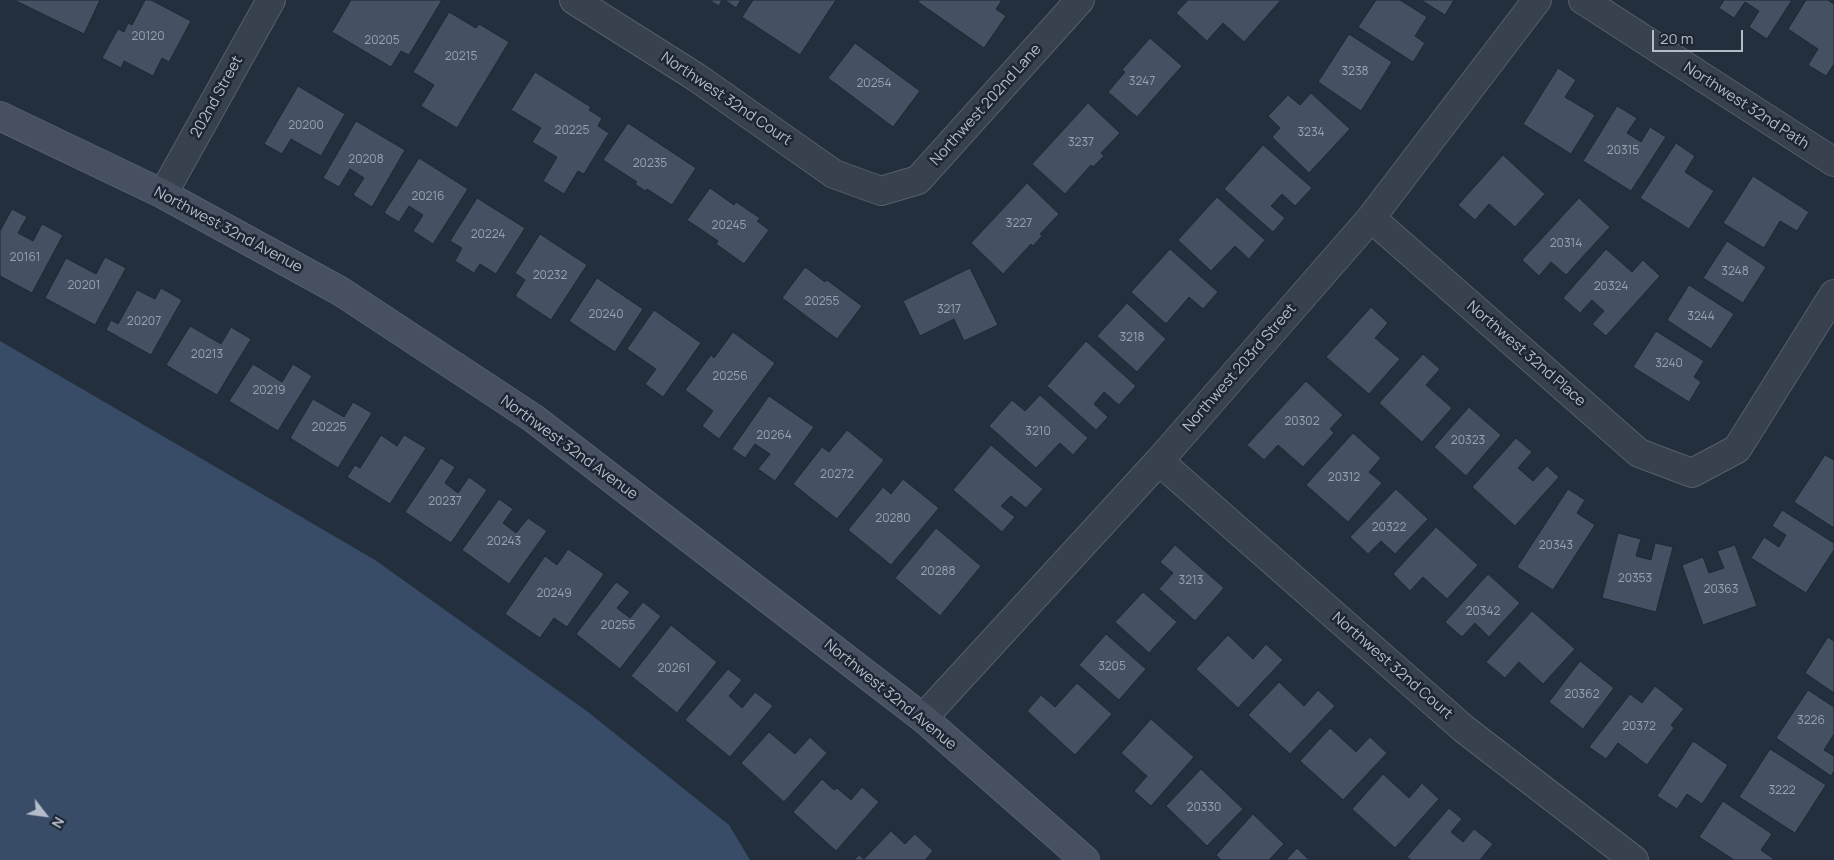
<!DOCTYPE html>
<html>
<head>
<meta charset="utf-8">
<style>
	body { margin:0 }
	#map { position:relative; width:1834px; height:860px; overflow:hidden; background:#242f3e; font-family:Manrope,sans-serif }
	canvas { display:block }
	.north { position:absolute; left:20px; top:790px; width:50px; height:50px; -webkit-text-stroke:4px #1d2633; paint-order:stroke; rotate:120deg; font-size:14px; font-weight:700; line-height:20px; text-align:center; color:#b4bcc9 }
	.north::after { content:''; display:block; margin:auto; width:18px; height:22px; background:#b4bcc9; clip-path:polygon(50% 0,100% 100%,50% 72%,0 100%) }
	.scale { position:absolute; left:1652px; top:30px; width:91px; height:22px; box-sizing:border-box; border:2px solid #b4bcc9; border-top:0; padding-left:6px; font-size:15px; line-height:18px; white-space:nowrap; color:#b4bcc9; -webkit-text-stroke:4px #1d2633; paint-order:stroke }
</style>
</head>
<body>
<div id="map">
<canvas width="1834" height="860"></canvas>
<div class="north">N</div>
<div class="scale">20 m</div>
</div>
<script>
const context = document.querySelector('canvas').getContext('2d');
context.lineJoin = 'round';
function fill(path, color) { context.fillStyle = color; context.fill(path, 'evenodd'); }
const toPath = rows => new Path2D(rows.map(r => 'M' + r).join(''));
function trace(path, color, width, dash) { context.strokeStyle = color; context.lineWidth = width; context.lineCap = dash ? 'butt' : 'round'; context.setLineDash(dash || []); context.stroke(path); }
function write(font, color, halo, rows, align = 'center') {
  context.font = font + ' Manrope,sans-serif'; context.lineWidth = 5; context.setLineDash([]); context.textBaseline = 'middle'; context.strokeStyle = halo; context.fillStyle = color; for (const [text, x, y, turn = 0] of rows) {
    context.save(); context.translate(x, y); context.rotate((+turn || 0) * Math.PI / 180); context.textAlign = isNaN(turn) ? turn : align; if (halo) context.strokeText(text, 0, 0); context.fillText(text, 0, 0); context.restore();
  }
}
const water = toPath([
	[0,341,375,560,588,712,729,825,750,860,0,860]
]);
const building = toPath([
	[14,0,100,0,84,34,14,0],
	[145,0,151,0,191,21,169,62,162,58,153,76,124,61,121,68,102,58,118,29,124,32,128,23,132,25,145,0],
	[351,0,442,0,409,55,401,51,391,67,332,32,351,0],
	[709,0,722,0,719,6,709,0],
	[725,0,741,0,736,8,725,0],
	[753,0,836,0,800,55,742,17,753,0],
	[920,0,1002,0,996,9,1006,16,984,48,918,2,920,0],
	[1188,0,1281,0,1244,42,1223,23,1207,41,1176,13,1188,0],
	[1376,0,1400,0,1427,17,1415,36,1425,43,1413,62,1358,27,1376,0],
	[1421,0,1454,0,1445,15,1421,0],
	[1724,0,1792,0,1767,39,1749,27,1759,11,1745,2,1734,18,1719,8,1724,0],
	[1806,0,1828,0,1834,4,1834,64,1826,76,1808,65,1818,49,1788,29,1806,0],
	[449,12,476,28,479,24,509,42,457,128,421,106,434,85,413,72,449,12],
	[1349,34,1392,62,1361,111,1318,82,1349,34],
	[1150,38,1182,66,1137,117,1108,92,1125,72,1122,70,1150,38],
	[855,43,920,91,893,127,828,78,855,43],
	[1558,68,1576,80,1565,97,1595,115,1571,154,1523,124,1558,68],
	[535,72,591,107,589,110,602,118,598,126,609,133,584,174,578,171,564,194,543,181,557,157,532,142,541,128,511,110,535,72],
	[298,86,345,114,321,156,291,139,282,154,264,144,298,86],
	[1311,93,1350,129,1309,173,1272,137,1280,128,1268,116,1288,95,1300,105,1311,93],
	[1088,103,1120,133,1101,153,1104,156,1093,167,1091,165,1065,194,1032,164,1088,103],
	[1617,106,1637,118,1627,133,1641,142,1650,127,1666,137,1631,191,1583,161,1617,106],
	[356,121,405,150,372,207,353,195,364,178,350,169,339,187,323,178,356,121],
	[628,123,696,168,672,205,647,189,645,191,635,184,637,182,603,160,628,123],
	[1676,143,1695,156,1685,172,1714,191,1689,229,1640,198,1676,143],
	[1263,145,1312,188,1295,206,1282,194,1271,206,1285,218,1273,232,1224,189,1263,145],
	[1503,155,1545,194,1515,227,1489,204,1475,220,1458,205,1503,155],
	[419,158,468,189,433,244,413,231,423,215,409,206,399,222,384,213,419,158],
	[1753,176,1809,212,1797,231,1780,221,1764,248,1723,223,1753,176],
	[1027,183,1059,214,1040,234,1042,236,1033,246,1031,244,1003,274,971,243,1027,183],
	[710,188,734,205,736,202,760,218,757,221,769,230,744,264,716,244,718,241,687,220,710,188],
	[1217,197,1265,240,1249,259,1235,246,1211,271,1178,240,1217,197],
	[477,198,525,228,496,274,480,264,474,273,455,261,462,248,450,241,477,198],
	[1579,198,1610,227,1566,275,1551,262,1539,276,1522,260,1579,198],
	[12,209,27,217,18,233,33,241,42,224,63,235,32,293,0,276,0,231,12,209],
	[540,234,587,265,551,320,515,296,525,280,515,273,540,234],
	[1727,241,1766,267,1743,303,1703,278,1727,241],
	[1170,249,1218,292,1203,309,1189,297,1166,324,1131,292,1170,249],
	[1606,249,1632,272,1643,260,1660,276,1606,336,1592,324,1604,311,1592,300,1580,313,1563,298,1606,249],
	[105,257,126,268,95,325,45,298,66,258,96,274,105,257],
	[805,267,825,282,827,280,862,306,837,339,782,298,805,267],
	[970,268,998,325,964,341,954,319,920,336,903,301,970,268],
	[597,278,643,309,615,352,569,321,597,278],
	[1689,285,1734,314,1711,349,1667,320,1689,285],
	[161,288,182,300,151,355,106,330,111,320,118,324,137,290,155,299,161,288],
	[1127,303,1166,339,1137,372,1097,336,1127,303],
	[1371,307,1388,323,1375,338,1400,359,1369,394,1326,357,1371,307],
	[654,310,701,343,663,397,645,384,656,369,627,349,654,310],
	[190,326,221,344,231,327,251,339,217,395,166,365,190,326],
	[1656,331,1704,361,1694,377,1701,382,1689,402,1633,367,1656,331],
	[733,332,775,363,719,439,702,426,713,411,685,390,711,355,714,358,733,332],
	[1086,341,1136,386,1119,405,1104,392,1094,404,1108,417,1096,430,1047,386,1086,341],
	[1423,354,1440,369,1426,385,1452,408,1422,442,1379,403,1423,354],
	[253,364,282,382,293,364,312,376,278,431,229,401,253,364],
	[1306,381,1343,415,1330,429,1334,433,1303,467,1278,445,1264,460,1247,445,1306,381],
	[1040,395,1088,438,1073,455,1060,443,1036,468,989,426,1012,400,1025,411,1040,395],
	[769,396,814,427,775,481,758,469,770,454,755,444,745,458,732,449,769,396],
	[313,399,344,417,353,402,372,413,338,468,290,438,313,399],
	[1469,407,1501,435,1466,476,1434,447,1469,407],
	[847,430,884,460,837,519,793,484,822,447,829,452,847,430],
	[1353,433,1381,458,1369,472,1382,483,1348,522,1306,485,1353,433],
	[381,435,397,446,404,435,426,448,390,504,347,477,355,465,360,468,381,435],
	[1516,438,1532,452,1518,468,1533,481,1547,466,1559,477,1515,526,1472,487,1516,438],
	[991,445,1043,489,1026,508,1011,496,1001,506,1015,517,1002,532,953,490,991,445],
	[1825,455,1834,460,1834,528,1794,502,1825,455],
	[441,458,455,467,445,483,458,493,469,477,487,490,451,543,405,512,441,458],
	[903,479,939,508,891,565,848,530,883,487,891,494,903,479],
	[1396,489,1428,519,1395,554,1381,541,1368,554,1350,537,1396,489],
	[1568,489,1585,500,1577,513,1595,525,1553,590,1517,567,1568,489],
	[499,499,513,509,503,523,516,533,528,518,547,531,509,584,462,550,499,499],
	[1782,510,1834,543,1834,550,1806,593,1751,558,1764,537,1779,547,1786,535,1772,526,1782,510],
	[1436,527,1478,565,1447,599,1423,577,1410,591,1393,574,1436,527],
	[936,528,981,566,940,616,895,578,936,528],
	[1618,533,1641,539,1636,556,1651,560,1655,543,1673,547,1656,612,1602,598,1618,533],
	[1175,545,1224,588,1195,621,1159,589,1173,573,1160,562,1175,545],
	[1735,545,1757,606,1703,625,1682,565,1703,557,1709,573,1724,568,1717,551,1735,545],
	[568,549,604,574,567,627,554,618,540,638,505,614,545,556,557,565,568,549],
	[1488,574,1520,603,1489,637,1475,623,1462,637,1445,622,1488,574],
	[616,582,630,592,617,608,630,618,643,602,661,616,620,669,576,634,616,582],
	[1143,592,1177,622,1149,653,1115,622,1143,592],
	[1532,611,1575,649,1543,684,1519,662,1505,678,1486,662,1532,611],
	[671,625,717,662,677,713,631,676,671,625],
	[1106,634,1146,669,1119,700,1079,665,1106,634],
	[1228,635,1253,659,1266,644,1283,660,1238,708,1196,669,1228,635],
	[1828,637,1834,641,1834,693,1805,673,1828,637],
	[1580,661,1614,688,1583,729,1549,702,1580,661],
	[728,669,742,680,729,696,742,708,755,692,773,706,730,757,685,720,728,669],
	[1279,682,1304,706,1318,690,1335,706,1290,754,1248,715,1279,682],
	[1077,683,1112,714,1075,755,1027,711,1041,695,1055,707,1077,683],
	[1655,686,1684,709,1671,725,1674,728,1647,765,1618,743,1606,759,1589,747,1630,694,1642,703,1655,686],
	[1808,690,1834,707,1834,734,1824,750,1834,756,1834,771,1831,776,1776,738,1808,690],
	[1151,719,1194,757,1151,806,1134,791,1147,776,1121,753,1151,719],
	[1330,728,1356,752,1370,737,1387,753,1343,800,1300,761,1330,728],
	[769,732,795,754,810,737,827,753,784,802,741,763,769,732],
	[1693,741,1728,765,1702,804,1687,794,1677,809,1657,796,1693,741],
	[1770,749,1826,785,1795,833,1739,797,1770,749],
	[1201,769,1243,809,1207,846,1166,806,1201,769],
	[1383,774,1409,798,1422,783,1439,799,1395,848,1352,809,1383,774],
	[822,779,834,790,837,788,851,800,862,787,879,802,836,851,793,812,822,779],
	[1723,801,1772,834,1761,850,1775,860,1734,860,1699,837,1723,801],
	[1449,808,1462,819,1451,832,1463,842,1474,829,1493,844,1480,860,1411,860,1407,857,1449,808],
	[1253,814,1284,844,1269,860,1221,860,1216,855,1253,814],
	[891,831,905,844,915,834,933,851,925,860,854,860,859,855,864,859,891,831],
	[1297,848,1309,860,1286,860,1297,848]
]);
const street = toPath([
	[574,0,696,77,834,174,881,191,918,180,1080,0],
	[1583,0,1834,162],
	[163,194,271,0],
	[1371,218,1639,453,1692,473,1737,449,1834,294],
	[1159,461,1464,729,1634,860],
	[923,718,1159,461,1371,218,1537,0]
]);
const secondary = toPath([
	[0,116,163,194,340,291,533,418,923,718,1085,860]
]);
const numberNames = [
	["20120",148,37],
	["20205",382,41],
	["20215",461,57],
	["3238",1355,72],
	["3247",1142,82],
	["20254",874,84],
	["20200",306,126],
	["20225",572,131],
	["3234",1311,133],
	["3237",1081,143],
	["20315",1623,151],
	["20208",366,160],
	["20235",650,164],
	["20216",428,197],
	["3227",1019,224],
	["20245",729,226],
	["20224",488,235],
	["20314",1566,244],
	["20161",25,258],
	["3248",1735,272],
	["20232",550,276],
	["20201",84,286],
	["20324",1611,287],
	["20255",822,302],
	["3217",949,310],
	["20240",606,315],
	["3244",1701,317],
	["20207",144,322],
	["3218",1132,338],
	["20213",207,355],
	["3240",1669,364],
	["20256",730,377],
	["20219",269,391],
	["20302",1302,422],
	["20225",329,428],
	["3210",1038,432],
	["20264",774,436],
	["20323",1468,441],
	["20272",837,475],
	["20312",1344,478],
	["20237",445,502],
	["20280",893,519],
	["20322",1389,528],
	["20243",504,542],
	["20343",1556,546],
	["20288",938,572],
	["20353",1635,579],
	["3213",1191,581],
	["20363",1721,590],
	["20249",554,594],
	["20342",1483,612],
	["20255",618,626],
	["3205",1112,667],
	["20261",674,669],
	["20362",1582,695],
	["3226",1811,721],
	["20372",1639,727],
	["3222",1782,791],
	["20330",1204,808]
];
const streetNames = [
	["202nd Street",217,97,-61],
	["Northwest 32nd Court",726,99,34],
	["Northwest 202nd Lane",986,105,-48],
	["Northwest 32nd Path",1746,106,33],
	["Northwest 32nd Avenue",228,230,28],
	["Northwest 32nd Place",1526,354,41],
	["Northwest 203rd Street",1240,368,-49],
	["Northwest 32nd Avenue",569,448,36],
	["Northwest 32nd Court",1392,666,41],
	["Northwest 32nd Avenue",890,695,39]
];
fill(water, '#394c67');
fill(building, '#455162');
trace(building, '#1f2835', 1);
trace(street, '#565f6c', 30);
trace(secondary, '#565f6c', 30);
trace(street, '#38414e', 28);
trace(secondary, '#465061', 28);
write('12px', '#98a1af', null, numberNames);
write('15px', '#b4bcc9', '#1d2633', streetNames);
</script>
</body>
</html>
